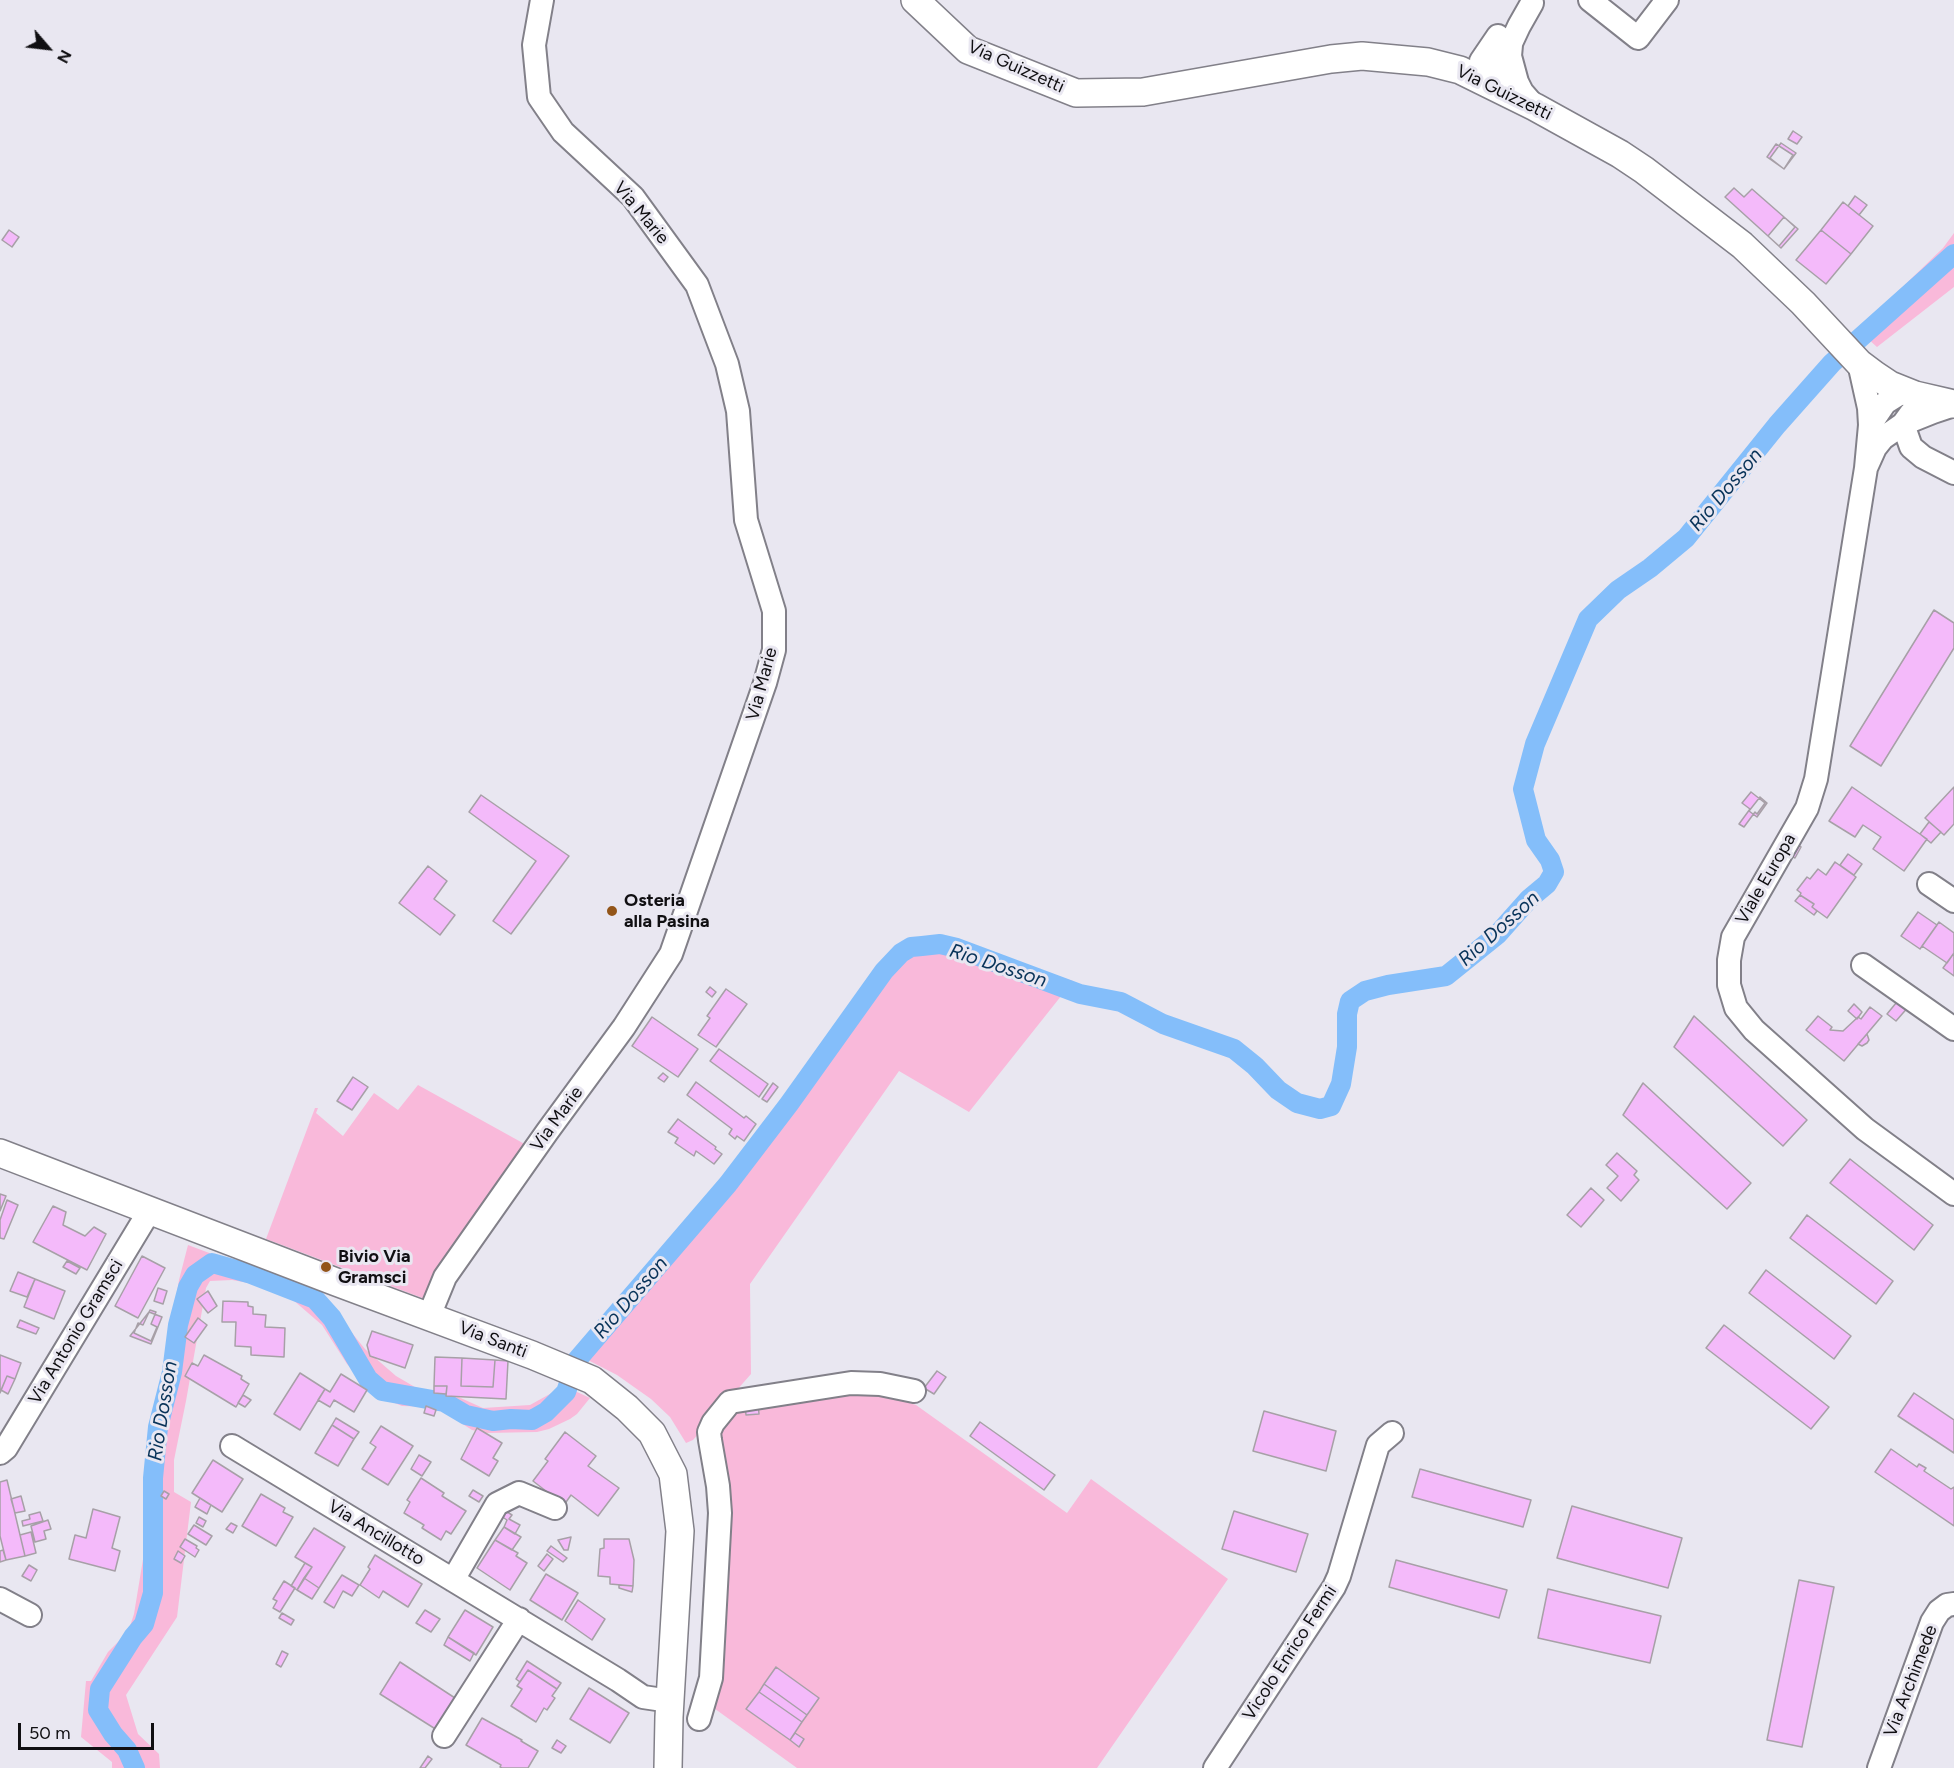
<!DOCTYPE html>
<html>
<head>
<meta charset="utf-8">
<style>
	body { margin:0 }
	#map { position:relative; width:1954px; height:1768px; overflow:hidden; background:#e9e7f1; font-family:Figtree,sans-serif }
	canvas { display:block }
	.north { position:absolute; left:18px; top:18px; width:60px; height:60px; -webkit-text-stroke:4px #e9e7f1; paint-order:stroke; rotate:118deg; font-size:16px; font-weight:700; line-height:24px; text-align:center; color:#100f12 }
	.north::after { content:''; display:block; margin:auto; width:21px; height:27px; background:#100f12; clip-path:polygon(50% 0,100% 100%,50% 72%,0 100%) }
	.scale { position:absolute; left:18px; top:1723px; width:136px; height:27px; box-sizing:border-box; border:3px solid #100f12; border-top:0; padding-left:8px; font-size:18px; line-height:21px; white-space:nowrap; color:#100f12; -webkit-text-stroke:4px #e9e7f1; paint-order:stroke }
</style>
</head>
<body>
<div id="map">
<canvas width="1954" height="1768"></canvas>
<div class="north">N</div>
<div class="scale">50 m</div>
</div>
<script>
const context = document.querySelector('canvas').getContext('2d');
context.lineJoin = 'round';
function fill(path, color) { context.fillStyle = color; context.fill(path, 'evenodd'); }
const toPath = rows => new Path2D(rows.map(r => 'M' + r).join(''));
function trace(path, color, width, dash) { context.strokeStyle = color; context.lineWidth = width; context.lineCap = dash ? 'butt' : 'round'; context.setLineDash(dash || []); context.stroke(path); }
function write(font, color, halo, rows, align = 'center') {
  context.font = font + ' Figtree,sans-serif'; context.lineWidth = 6; context.setLineDash([]); context.textBaseline = 'middle'; context.strokeStyle = halo; context.fillStyle = color; for (const [text, x, y, turn = 0] of rows) {
    context.save(); context.translate(x, y); context.rotate((+turn || 0) * Math.PI / 180); context.textAlign = isNaN(turn) ? turn : align; if (halo) context.strokeText(text, 0, 0); context.fillText(text, 0, 0); context.restore();
  }
}
const green = toPath([
	[1954,233,1954,287,1877,347,1858,330,1943,248],
	[941,937,1073,981,969,1112,899,1071,750,1284,751,1374,693,1440,686,1443,670,1417,651,1399,617,1375,582,1357,692,1213,727,1175,789,1094,841,1019,901,944],
	[418,1085,530,1147,425,1299,266,1239,315,1108,318,1108,316,1113,343,1136,374,1093,398,1110],
	[188,1245,321,1295,365,1349,396,1376,420,1390,454,1395,483,1408,530,1405,557,1390,562,1385,590,1398,577,1414,570,1419,549,1429,537,1432,486,1433,472,1430,436,1407,402,1406,390,1401,374,1391,347,1364,322,1325,285,1293,266,1286,232,1280,210,1281,206,1288,186,1401,174,1460,174,1492,191,1502,177,1617,126,1695,138,1734,159,1754,160,1768,112,1768,112,1762,81,1737,86,1681,91,1681,108,1652,128,1632,134,1614,147,1535,146,1457,160,1396,179,1280],
	[866,1390,916,1405,1067,1513,1091,1479,1228,1579,1097,1768,797,1768,711,1706,715,1428,732,1402]
]);
const canal = toPath([
	[135,1768,127,1750,113,1734,98,1710,100,1689,133,1637,144,1624,153,1593,153,1478,158,1427,172,1372,178,1325,188,1287,195,1275,212,1263,251,1274,315,1299,332,1318,368,1379,382,1391,444,1402,466,1415,493,1421,511,1419,532,1420,546,1412,566,1392,577,1360,728,1184,789,1104,884,971,901,953,911,947,922,946,940,944,957,948,1080,994,1121,1002,1163,1024,1234,1049,1255,1066,1278,1090,1297,1103,1320,1109,1331,1106,1341,1084,1347,1047,1347,1014,1350,1001,1365,991,1388,985,1446,976,1497,935,1529,899,1547,884,1554,872,1550,860,1536,840,1523,789,1535,744,1588,619,1618,590,1650,568,1686,538,1777,425,1832,363,1954,254]
]);
const building = toPath([
	[1793,131,1802,137,1797,144,1788,139,1793,131],
	[1781,143,1796,153,1784,169,1770,158,1781,143],
	[1776,144,1793,155,1784,169,1767,157,1776,144],
	[1734,188,1744,197,1752,189,1784,217,1768,236,1725,197,1734,188],
	[1855,196,1867,205,1859,215,1848,206,1855,196],
	[1843,202,1873,226,1851,254,1821,230,1843,202],
	[1784,217,1795,227,1779,246,1768,236,1784,217],
	[1784,217,1798,229,1781,248,1768,236,1784,217],
	[9,230,19,237,12,247,2,240,9,230],
	[1821,230,1851,254,1826,284,1796,260,1821,230],
	[1934,610,1954,623,1954,648,1881,766,1850,746,1934,610],
	[1852,787,1927,839,1904,871,1873,849,1881,837,1863,825,1855,837,1829,821,1852,787],
	[1954,787,1954,824,1944,835,1925,818,1954,787],
	[1751,792,1765,803,1757,814,1755,812,1744,827,1739,824,1750,809,1742,803,1751,792],
	[481,795,569,856,511,934,493,921,536,861,469,812,481,795],
	[1760,797,1767,803,1757,817,1749,811,1760,797],
	[1929,822,1941,832,1931,843,1920,834,1929,822],
	[1792,842,1801,847,1795,858,1786,853,1792,842],
	[1848,854,1862,864,1854,875,1840,865,1848,854],
	[1835,862,1856,877,1827,918,1812,907,1814,904,1800,895,1801,893,1797,890,1807,877,1810,879,1818,869,1826,875,1835,862],
	[428,866,447,881,434,899,455,915,440,935,399,903,428,866],
	[1800,895,1814,904,1812,907,1817,911,1814,915,1795,901,1800,895],
	[1918,912,1937,925,1920,949,1901,936,1918,912],
	[1939,922,1954,933,1954,953,1947,963,1922,946,1939,922],
	[1954,953,1954,976,1943,968,1954,953],
	[710,987,716,992,712,997,706,992,710,987],
	[726,989,747,1004,716,1047,698,1035,710,1018,707,1016,726,989],
	[1901,997,1910,1005,1896,1021,1887,1014,1901,997],
	[1854,1004,1862,1012,1857,1019,1848,1011,1854,1004],
	[1870,1007,1882,1016,1844,1061,1806,1030,1818,1016,1832,1027,1830,1030,1843,1031,1858,1017,1861,1019,1870,1007],
	[1694,1016,1807,1120,1783,1146,1674,1047,1694,1016],
	[652,1017,698,1049,678,1077,632,1046,652,1017],
	[1867,1034,1869,1040,1867,1043,1862,1046,1858,1044,1867,1034],
	[719,1049,768,1084,759,1097,710,1061,719,1049],
	[663,1073,668,1077,664,1082,658,1078,663,1073],
	[353,1077,368,1087,352,1110,337,1101,353,1077],
	[696,1082,744,1118,746,1116,756,1124,744,1141,737,1136,735,1139,729,1134,732,1129,687,1095,696,1082],
	[773,1083,778,1087,767,1102,762,1099,773,1083],
	[1643,1083,1751,1183,1727,1209,1623,1115,1643,1083],
	[678,1119,716,1147,715,1149,722,1154,714,1164,696,1151,694,1156,675,1143,678,1138,668,1132,678,1119],
	[1617,1153,1637,1171,1634,1175,1639,1180,1621,1201,1607,1188,1618,1176,1606,1165,1617,1153],
	[1850,1159,1933,1225,1914,1250,1830,1183,1850,1159],
	[1591,1188,1604,1200,1581,1227,1567,1215,1591,1188],
	[0,1194,6,1196,0,1211,0,1194],
	[7,1200,18,1205,4,1239,0,1238,0,1220,7,1200],
	[53,1206,66,1212,63,1225,85,1236,94,1227,106,1234,87,1270,33,1242,53,1206],
	[1807,1215,1893,1281,1876,1304,1790,1238,1807,1215],
	[142,1256,165,1268,138,1318,115,1306,142,1256],
	[67,1261,80,1268,76,1274,63,1267,67,1261],
	[1766,1270,1851,1336,1834,1359,1749,1293,1766,1270],
	[18,1272,35,1279,27,1297,10,1291,18,1272],
	[35,1279,65,1291,54,1319,24,1307,35,1279],
	[158,1288,167,1291,163,1304,154,1301,158,1288],
	[208,1291,217,1306,208,1313,197,1299,208,1291],
	[223,1301,248,1302,248,1306,253,1307,253,1314,266,1315,265,1327,285,1328,284,1357,251,1355,251,1347,235,1346,236,1322,222,1322,223,1301],
	[150,1310,156,1312,151,1324,157,1327,151,1341,134,1333,138,1323,143,1325,150,1310],
	[149,1312,162,1317,151,1344,130,1336,149,1312],
	[198,1318,207,1325,194,1343,185,1337,198,1318],
	[20,1320,39,1328,36,1334,17,1327,20,1320],
	[1724,1325,1829,1407,1811,1429,1706,1348,1724,1325],
	[372,1331,413,1345,405,1368,370,1356,367,1345,372,1331],
	[0,1355,21,1363,15,1379,7,1376,0,1393,0,1355],
	[204,1355,242,1376,241,1379,249,1384,236,1407,185,1376,192,1363,198,1366,204,1355],
	[435,1357,462,1358,461,1386,493,1387,495,1360,508,1361,506,1399,446,1396,447,1386,434,1386,435,1357],
	[462,1358,495,1360,493,1387,461,1386,462,1358],
	[937,1371,946,1377,934,1394,924,1388,937,1371],
	[300,1373,325,1389,300,1430,274,1414,300,1373],
	[341,1374,367,1390,354,1412,334,1400,330,1407,318,1400,325,1389,330,1392,341,1374],
	[7,1376,15,1379,8,1394,1,1390,7,1376],
	[434,1386,447,1386,446,1394,434,1393,434,1386],
	[1914,1393,1954,1420,1954,1453,1898,1416,1914,1393],
	[243,1395,251,1400,245,1407,238,1403,243,1395],
	[758,1404,759,1414,746,1415,745,1406,758,1404],
	[426,1406,436,1410,434,1416,424,1413,426,1406],
	[1264,1411,1336,1431,1326,1471,1253,1451,1264,1411],
	[336,1418,359,1432,354,1439,332,1425,336,1418],
	[980,1422,1055,1475,1044,1490,970,1436,980,1422],
	[332,1425,354,1439,338,1466,315,1453,332,1425],
	[381,1426,413,1446,388,1485,362,1469,376,1447,370,1443,381,1426],
	[477,1428,502,1443,493,1458,498,1461,489,1476,461,1459,477,1428],
	[565,1432,596,1456,588,1466,619,1488,598,1516,571,1495,564,1505,533,1481,548,1461,545,1459,565,1432],
	[1891,1449,1917,1467,1919,1464,1926,1468,1924,1471,1951,1489,1954,1487,1954,1526,1875,1472,1891,1449],
	[419,1455,431,1462,422,1476,411,1469,419,1455],
	[213,1460,243,1479,222,1512,192,1493,213,1460],
	[1420,1469,1531,1500,1523,1527,1412,1497,1420,1469],
	[421,1478,444,1493,442,1496,466,1511,451,1534,446,1531,441,1540,422,1528,424,1525,404,1513,410,1502,407,1500,421,1478],
	[7,1480,25,1556,6,1560,0,1536,0,1482,7,1480],
	[473,1490,483,1496,479,1502,469,1496,473,1490],
	[164,1491,169,1494,166,1499,161,1496,164,1491],
	[261,1494,285,1508,283,1512,293,1517,276,1546,242,1526,261,1494],
	[21,1496,25,1511,15,1513,11,1499,21,1496],
	[200,1498,211,1505,207,1514,195,1507,200,1498],
	[1572,1506,1682,1538,1668,1588,1557,1558,1572,1506],
	[501,1508,512,1515,509,1519,520,1525,515,1534,504,1527,507,1520,498,1514,501,1508],
	[93,1509,120,1517,112,1548,120,1551,115,1571,69,1559,75,1535,86,1538,93,1509],
	[1234,1511,1308,1534,1296,1572,1222,1549,1234,1511],
	[40,1512,43,1521,23,1526,22,1521,30,1519,29,1515,40,1512],
	[199,1517,206,1521,203,1527,196,1523,199,1517],
	[48,1520,51,1529,44,1531,46,1539,35,1542,31,1526,48,1520],
	[231,1523,237,1526,233,1533,226,1529,231,1523],
	[194,1525,212,1536,206,1545,188,1534,194,1525],
	[504,1527,521,1537,512,1550,495,1540,504,1527],
	[314,1528,345,1547,319,1588,304,1578,312,1567,295,1557,314,1528],
	[31,1532,36,1553,25,1556,20,1535,31,1532],
	[571,1537,568,1550,564,1550,558,1540,571,1537],
	[185,1539,197,1546,196,1548,199,1550,195,1557,180,1547,185,1539],
	[604,1539,629,1539,634,1560,633,1586,610,1584,610,1577,598,1576,600,1549,604,1548,604,1539],
	[495,1540,518,1553,516,1556,527,1563,510,1590,477,1568,495,1540],
	[551,1546,567,1558,563,1562,547,1551,551,1546],
	[3,1550,6,1560,0,1562,0,1551,3,1550],
	[178,1551,185,1556,181,1563,174,1559,178,1551],
	[547,1554,553,1559,544,1571,538,1566,547,1554],
	[375,1555,422,1584,408,1607,383,1591,379,1598,360,1585,370,1569,368,1567,375,1555],
	[1396,1560,1507,1590,1499,1618,1389,1587,1396,1560],
	[305,1563,312,1567,297,1590,291,1586,305,1563],
	[29,1565,37,1570,31,1581,22,1576,29,1565],
	[546,1574,578,1593,562,1620,530,1600,546,1574],
	[342,1575,359,1585,352,1596,343,1591,334,1608,324,1602,342,1575],
	[304,1578,319,1588,312,1599,297,1590,304,1578],
	[1799,1580,1834,1587,1802,1747,1767,1740,1799,1580],
	[284,1581,295,1588,280,1612,273,1608,277,1601,273,1599,284,1581],
	[619,1585,633,1586,632,1592,619,1588,619,1585],
	[1548,1589,1661,1616,1650,1663,1538,1638,1548,1589],
	[578,1600,605,1619,592,1640,565,1621,578,1600],
	[425,1610,440,1619,431,1632,416,1623,425,1610],
	[465,1610,493,1627,476,1655,448,1637,465,1610],
	[282,1613,294,1620,291,1625,279,1618,282,1613],
	[448,1637,474,1653,470,1661,444,1645,448,1637],
	[282,1651,288,1654,281,1667,276,1664,282,1651],
	[527,1661,561,1683,557,1689,528,1670,520,1682,516,1679,527,1661],
	[400,1662,455,1698,437,1730,380,1694,400,1662],
	[776,1667,819,1698,807,1715,764,1684,776,1667],
	[528,1670,557,1689,552,1696,555,1698,547,1710,544,1708,536,1722,511,1706,522,1689,517,1686,528,1670],
	[764,1684,807,1715,802,1722,759,1692,764,1684],
	[589,1688,629,1713,610,1743,570,1719,589,1688],
	[759,1692,802,1722,790,1740,746,1709,759,1692],
	[482,1718,522,1740,521,1741,538,1751,528,1768,502,1768,500,1767,501,1765,466,1745,482,1718],
	[795,1733,804,1739,799,1747,790,1740,795,1733],
	[557,1740,566,1746,561,1753,552,1748,557,1740],
	[428,1756,432,1759,425,1768,420,1768,428,1756]
]);
const minor = toPath([
	[1590,0,1638,38,1667,0],
	[1498,36,1481,61,1481,68,1483,81,1498,71,1519,26,1532,3],
	[1511,45,1510,56,1517,82,1522,92,1535,107],
	[1859,363,1869,408,1870,425],
	[1904,391,1885,403,1870,425,1866,468,1875,448,1883,438,1903,424,1933,412,1954,405],
	[1911,413,1903,424,1911,447,1923,457,1954,473],
	[1866,468,1816,779,1807,808,1733,937,1729,960,1729,985,1736,1008,1754,1030,1865,1129,1954,1194],
	[1929,884,1954,901],
	[1863,965,1954,1029],
	[429,1316,445,1277,547,1132,624,1027,671,954,765,683,774,650,774,611,746,520,738,411,727,364,697,285,633,197,563,132,539,97,534,45,542,0],
	[232,1446,618,1680,643,1697,670,1701],
	[0,1453,6,1448,150,1210],
	[453,1580,497,1504,519,1493,555,1508],
	[0,1599,30,1615],
	[699,1719,711,1678,720,1513,718,1486,710,1440,709,1432,713,1423,730,1402,851,1383,880,1384,914,1391],
	[444,1736,519,1619],
	[1215,1768,1334,1587,1339,1576,1378,1445,1392,1433],
	[1879,1768,1932,1622,1939,1611,1947,1605,1954,1604]
]);
const tertiary = toPath([
	[915,0,968,50,1076,93,1143,92,1331,59,1362,56,1428,62,1460,70,1535,107,1620,154,1644,170,1742,245,1803,303,1859,363,1875,375,1890,385,1915,395,1954,404],
	[0,1153,336,1282,532,1355,592,1380,627,1408,652,1433,673,1474,680,1531,669,1717,668,1768]
]);
const markers = [
	[612,911,6,"#935519"],
	[326,1267,6,"#935519"]
];
const streetNames = [
	["Via Guizzetti",1016,67,24],
	["Via Guizzetti",1504,93,26],
	["Via Marie",641,213,50],
	["Via Marie",762,684,-75],
	["Viale Europa",1766,879,-60],
	["Via Marie",557,1119,-54],
	["Via Antonio Gramsci",76,1332,-59],
	["Via Santi",493,1340,21],
	["Via Ancillotto",376,1533,31],
	["Vicolo Enrico Fermi",1290,1653,-57],
	["Via Archimede",1911,1681,-69]
];
const poiNames = [
	["Osteria",624,901],
	["alla Pasina",624,922],
	["Bivio Via",338,1257],
	["Gramsci",338,1278]
];
const waterNames = [
	["Rio Dosson",1726,490,-50],
	["Rio Dosson",1499,929,-42],
	["Rio Dosson",998,966,18],
	["Rio Dosson",631,1298,-49],
	["Rio Dosson",163,1411,-81]
];
fill(green, '#f9b9da');
trace(canal, '#84befa', 20);
fill(building, '#f4bafa');
trace(building, '#a7a0a7', 1.5);
trace(minor, '#828089', 26);
trace(tertiary, '#828089', 30);
trace(minor, '#fff', 22);
trace(tertiary, '#fff', 27);
for (const [x, y, r, color] of markers) { const dot = new Path2D(); dot.arc(x, y, r, 0, 2 * Math.PI); context.fillStyle = color; context.fill(dot); trace(dot, '#e9e7f1', 2); }
write('18px', '#100f12', '#e9e7f1', streetNames);
write('bold 18px', '#100f12', '#e9e7f1', poiNames, 'left');
write('italic 20px', '#083359', '#e9e7f1', waterNames);
</script>
</body>
</html>
